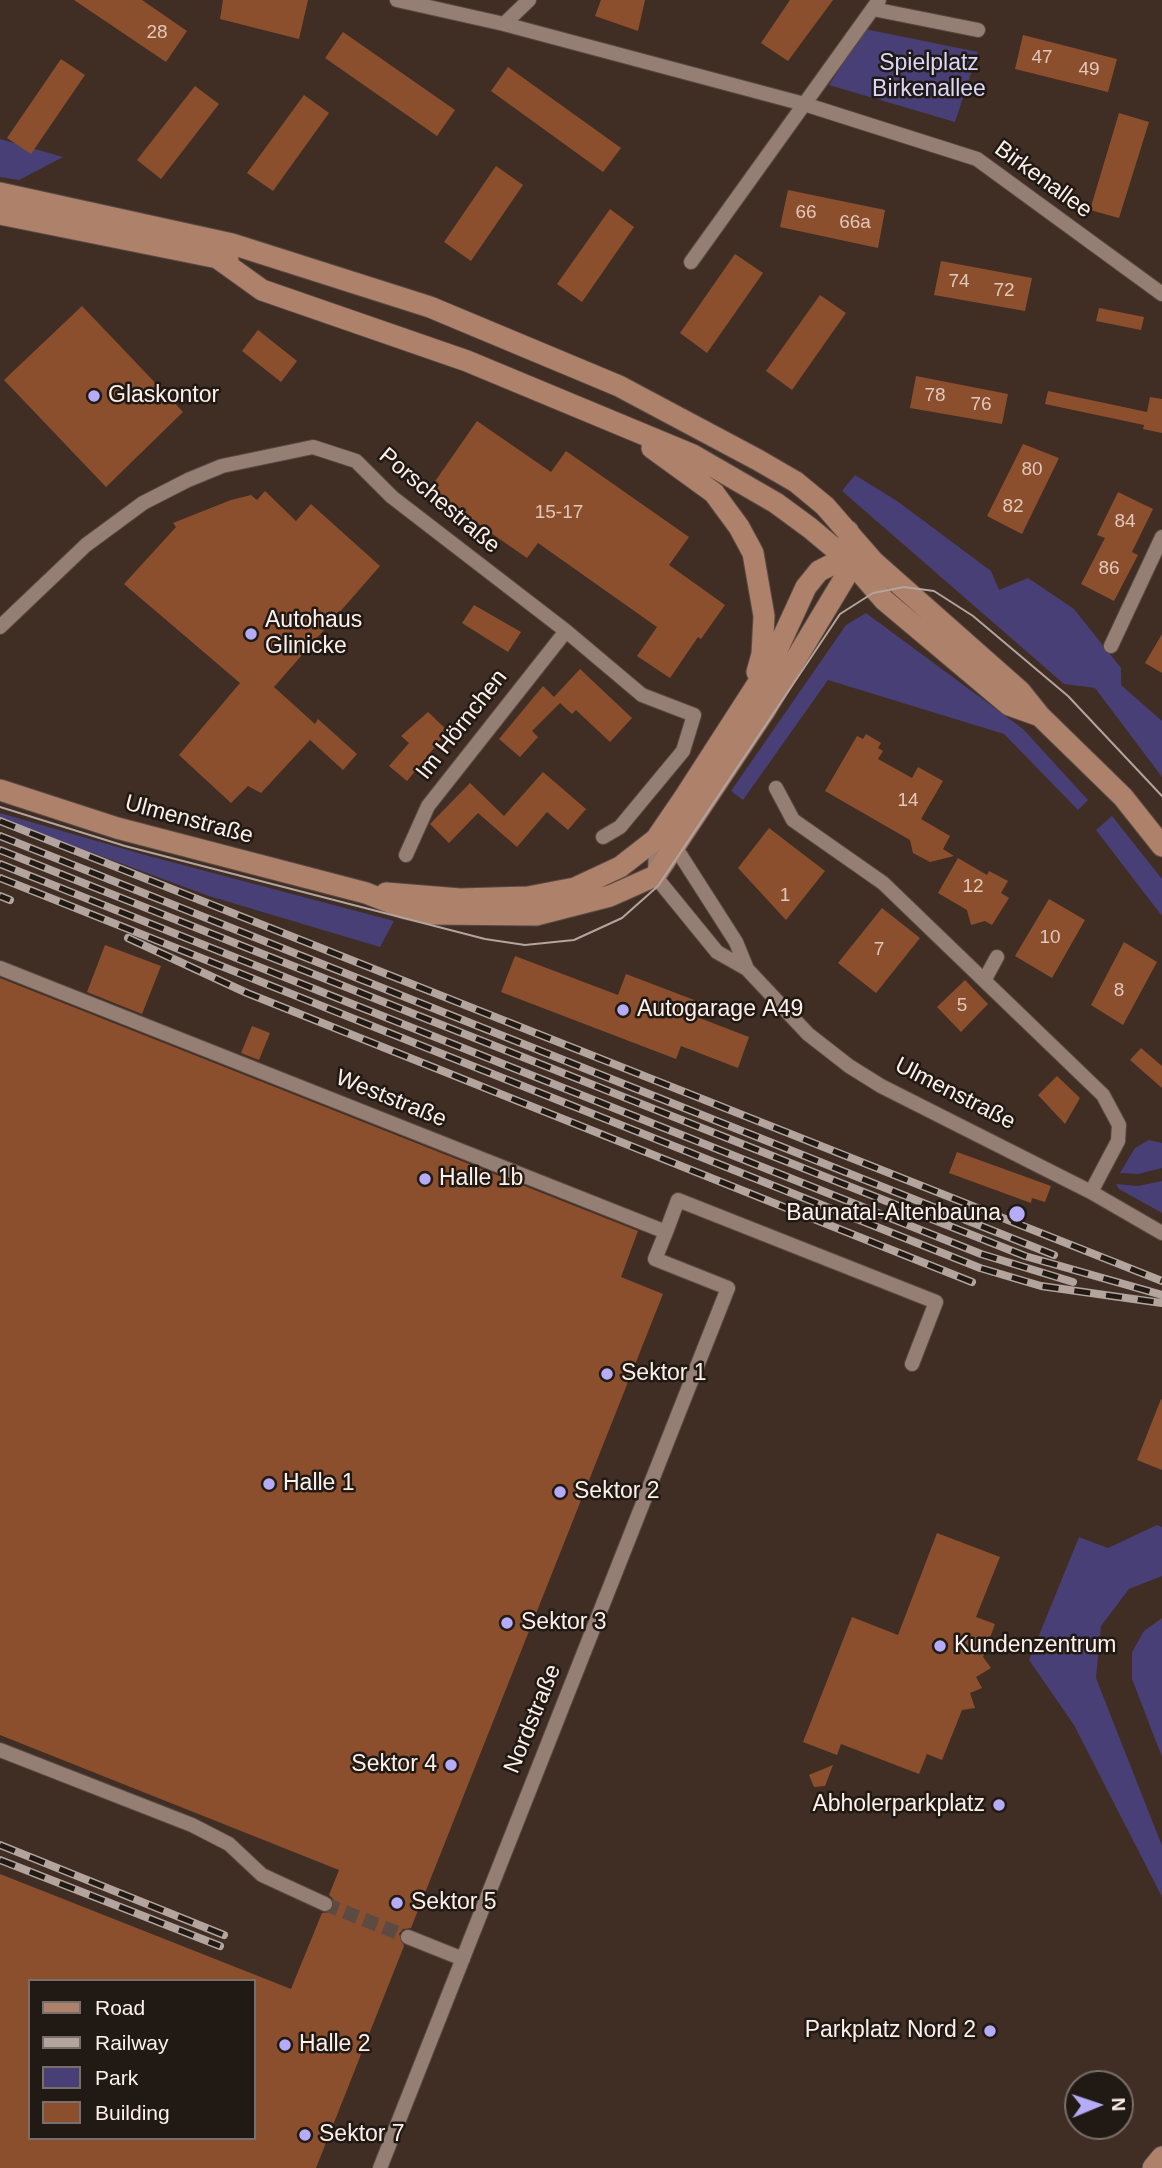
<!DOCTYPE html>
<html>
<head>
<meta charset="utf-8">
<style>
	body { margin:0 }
	#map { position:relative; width:1162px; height:2168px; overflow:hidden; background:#402e25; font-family:Helvetica,sans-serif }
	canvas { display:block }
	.legend { position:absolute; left:28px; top:1979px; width:228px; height:161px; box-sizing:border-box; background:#211914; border:2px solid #796f6a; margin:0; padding:9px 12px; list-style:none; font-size:21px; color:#fdf0ea }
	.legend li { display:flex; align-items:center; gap:14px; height:35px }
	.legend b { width:35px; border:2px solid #796f6a }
	.north { position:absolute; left:1064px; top:2070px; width:70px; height:70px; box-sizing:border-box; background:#211914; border:2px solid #796f6a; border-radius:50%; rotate:88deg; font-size:19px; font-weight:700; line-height:28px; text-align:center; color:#fdf0ea }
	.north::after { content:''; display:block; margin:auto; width:24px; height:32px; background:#b5acf8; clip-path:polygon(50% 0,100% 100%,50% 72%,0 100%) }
</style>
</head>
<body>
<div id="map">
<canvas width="1162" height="2168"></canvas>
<ul class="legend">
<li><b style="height:9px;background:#ad816a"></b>Road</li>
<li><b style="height:9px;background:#b3a49d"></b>Railway</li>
<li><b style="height:19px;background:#473f75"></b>Park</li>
<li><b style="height:19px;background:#8c4f2d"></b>Building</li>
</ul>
<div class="north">N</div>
</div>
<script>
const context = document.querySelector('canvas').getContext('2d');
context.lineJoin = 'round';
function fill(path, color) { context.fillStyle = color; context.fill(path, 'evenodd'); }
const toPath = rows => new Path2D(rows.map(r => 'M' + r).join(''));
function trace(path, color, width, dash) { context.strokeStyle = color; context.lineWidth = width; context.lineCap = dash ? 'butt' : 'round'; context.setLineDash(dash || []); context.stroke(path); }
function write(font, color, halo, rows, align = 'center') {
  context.font = font + ' Helvetica,sans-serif'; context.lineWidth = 5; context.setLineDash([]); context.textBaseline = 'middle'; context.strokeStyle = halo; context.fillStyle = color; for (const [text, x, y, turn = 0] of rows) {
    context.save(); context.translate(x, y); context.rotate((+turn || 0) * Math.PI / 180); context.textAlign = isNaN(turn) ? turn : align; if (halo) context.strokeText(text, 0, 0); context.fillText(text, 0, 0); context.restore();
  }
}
const green = toPath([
	[865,29,978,52,955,122,829,85],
	[0,139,63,157,19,180,0,177],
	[855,475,897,501,991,571,999,590,1028,578,1074,609,1121,668,1121,685,1162,721,1162,777,1095,688,1064,684,842,491],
	[866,613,1023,729,1088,800,1078,810,1004,734,828,680,743,800,731,791,846,625],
	[0,813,145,855,394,921,380,947,209,896,6,821,0,818],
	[1112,816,1162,879,1162,916,1096,830],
	[1149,1140,1162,1143,1162,1168,1138,1174,1120,1173,1135,1148],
	[1162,1181,1162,1213,1119,1189,1116,1184,1138,1186],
	[1157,1525,1162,1527,1162,1576,1129,1589,1101,1626,1096,1678,1162,1846,1162,1897,1074,1725,1029,1660,1079,1537,1108,1548],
	[1162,1618,1162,1757,1132,1679,1132,1652,1144,1631]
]);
const building = toPath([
	[74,0,142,0,187,31,166,62],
	[223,0,308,0,299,39,220,19],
	[601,0,645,0,638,31,595,16],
	[790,0,833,0,788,61,761,43],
	[343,32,455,110,437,136,325,58],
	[1023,35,1117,59,1108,92,1015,69],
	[61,59,85,75,31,154,7,138],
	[508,67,621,148,603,172,491,91],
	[195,86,219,104,161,179,137,160],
	[304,95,329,113,273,191,247,173],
	[1119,113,1149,122,1119,218,1090,210],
	[496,166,523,185,471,261,444,242],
	[788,190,885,210,878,248,780,227],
	[610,209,634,227,582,302,557,284],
	[735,254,763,273,707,353,680,333],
	[941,261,1032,278,1025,311,934,295],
	[820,295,846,313,792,390,766,371],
	[82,306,183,412,106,487,4,380],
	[1099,308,1144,317,1141,330,1096,321],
	[258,330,297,361,281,382,242,351],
	[916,376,1008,394,1002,424,910,408],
	[1048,391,1147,412,1150,397,1162,399,1162,433,1143,429,1144,425,1045,404],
	[477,421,551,472,566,451,689,537,669,565,725,605,701,639,698,637,670,678,637,656,657,627,538,543,527,558,429,490],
	[1023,444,1059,458,1022,534,987,516],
	[265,491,296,521,311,504,380,566,274,687,315,724,318,719,357,754,343,770,310,740,261,793,248,786,231,803,179,755,240,683,124,584,176,527,173,523,231,500,251,495,257,500],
	[1118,492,1153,509,1132,552,1138,555,1114,601,1081,584,1105,538,1097,535],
	[474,605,521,632,508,652,462,623],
	[1162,634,1162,673,1145,663],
	[580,669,632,718,610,742,576,710,572,714,560,703,532,731,538,737,520,757,499,739,543,686,554,697],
	[428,712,448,731,407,781,389,766,409,743,401,736],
	[866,734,881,743,878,748,883,751,878,759,912,778,918,767,943,781,921,819,950,836,943,849,954,856,930,862,913,853,910,840,825,791,857,736,863,739],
	[543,772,586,809,568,830,547,812,517,847,478,813,449,843,430,824,470,783,504,816],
	[769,828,825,871,786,920,738,868],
	[958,858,987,875,989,871,1008,881,1001,893,1009,898,992,925,985,921,971,925,967,910,938,893],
	[1049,899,1085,920,1052,978,1015,956],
	[882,908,920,938,876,993,838,963],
	[1124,942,1157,962,1123,1025,1091,1005],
	[105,945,161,966,142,1014,87,992],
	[515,956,618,995,626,974,702,1003,697,1017,749,1037,738,1068,681,1046,676,1059,501,992],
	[0,978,638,1231,621,1277,663,1294,411,1928,403,1929,399,1934,404,1946,316,2168,0,2168,0,1874,291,1989,322,1913,330,1912,334,1907,333,1899,329,1895,339,1870,0,1735],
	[30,1981,254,1981,254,2138,30,2138],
	[965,980,988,1004,961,1032,937,1007],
	[252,1026,270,1033,259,1060,241,1053],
	[1141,1048,1162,1066,1162,1088,1130,1060],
	[1057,1076,1080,1098,1065,1124,1038,1095],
	[957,1152,1051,1186,1045,1202,1032,1198,1031,1203,949,1173],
	[1161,1399,1162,1400,1162,1470,1137,1460],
	[937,1533,1000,1557,976,1617,995,1624,983,1657,991,1668,976,1677,982,1688,970,1693,975,1708,962,1710,942,1760,927,1754,919,1774,841,1744,837,1755,803,1742,852,1617,898,1635],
	[833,1765,825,1786,814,1787,809,1775]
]);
const streetTunnel = toPath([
	[325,1904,408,1937]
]);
const street = toPath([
	[397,0,504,24,804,104,977,159,1162,294],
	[873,9,978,30],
	[504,24,529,0],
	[691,262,879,0],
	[0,627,86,545,143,503,188,480,222,466,313,447,356,461,392,497,566,631,642,695,694,715,683,751,620,827,603,837],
	[1111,646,1162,537],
	[776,788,793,820,883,883,1103,1095,1119,1125,1118,1141,1091,1192],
	[406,855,428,806,566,631],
	[0,968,666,1232,655,1259,728,1288,380,2168],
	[747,969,736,942,674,845,656,839,655,876,717,952,747,969,808,1034,849,1066,881,1086,1091,1192,1162,1233],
	[985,979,997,957],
	[666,1232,678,1200,936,1302,912,1364],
	[0,1750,192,1825,229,1844,262,1875,325,1904],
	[408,1937,463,1959]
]);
const secondary = toPath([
	[0,193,232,244,430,307,619,386,758,460,796,482,825,506,873,561,1020,691,1040,716,1123,797,1162,846],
	[0,214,228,260],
	[216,257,262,290,467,361,693,455,776,503,810,528,853,564,884,600,1009,705,1040,716],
	[652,448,714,493,739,527,753,553,764,616,762,654,757,672],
	[0,790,117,828,366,893,404,908,432,914,536,915,610,896,655,876,764,712,853,564,848,531],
	[386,893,460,899,528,897,575,888,620,867,656,839,684,798,771,663,806,587,819,571,835,563,857,563],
	[1153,2168,1162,2157]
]);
const tram = toPath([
	[0,807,125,846,485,939,525,945,574,940,622,918,658,886,840,614,873,593,904,587,934,591,973,616,1068,696,1162,796]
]);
const rail = toPath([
	[0,821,1162,1281],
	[0,836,1054,1255],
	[0,850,1025,1256,1162,1295],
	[0,864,981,1254,1073,1282],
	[0,878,980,1268,1041,1286,1162,1303],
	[0,896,10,900],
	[128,938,247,993,972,1282],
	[0,1845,224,1935],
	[0,1860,220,1946]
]);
const markers = [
	[94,396,7,"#b5acf8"],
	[251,634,7,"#b5acf8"],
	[623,1010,7,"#b5acf8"],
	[425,1179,7,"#b5acf8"],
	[1017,1214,9,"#b5acf8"],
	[607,1374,7,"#b5acf8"],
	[269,1484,7,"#b5acf8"],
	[560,1492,7,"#b5acf8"],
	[507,1623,7,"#b5acf8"],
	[940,1646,7,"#b5acf8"],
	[451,1765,7,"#b5acf8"],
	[999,1805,7,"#b5acf8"],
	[397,1903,7,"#b5acf8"],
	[990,2031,7,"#b5acf8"],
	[285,2045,7,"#b5acf8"],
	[305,2135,7,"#b5acf8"]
];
const numberNames = [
	["28",157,33],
	["47",1042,58],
	["49",1089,70],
	["66",806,213],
	["66a",855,223],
	["74",959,282],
	["72",1004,291],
	["78",935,396],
	["76",981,405],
	["80",1032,470],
	["82",1013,507],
	["15-17",559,513],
	["84",1125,522],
	["86",1109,569],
	["14",908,801],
	["12",973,887],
	["1",785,896],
	["10",1050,938],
	["7",879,950],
	["8",1119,991],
	["5",962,1006]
];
const parkNames = [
	["Spielplatz",929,64],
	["Birkenallee",929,90]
];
const streetNames = [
	["Birkenallee",1043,180,36],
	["Porschestraße",439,501,40],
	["Im Hörnchen",462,725,-52],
	["Ulmenstraße",189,820,15],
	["Ulmenstraße",955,1094,27],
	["Weststraße",391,1099,22],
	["Nordstraße",533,1719,-68]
];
const poiNames = [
	["Glaskontor",108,396],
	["Autohaus",265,621],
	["Glinicke",265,647],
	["Autogarage A49",637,1010],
	["Halle 1b",439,1179],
	["Baunatal-Altenbauna",1001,1214,"right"],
	["Sektor 1",621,1374],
	["Halle 1",283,1484],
	["Sektor 2",574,1492],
	["Sektor 3",521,1623],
	["Kundenzentrum",954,1646],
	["Sektor 4",437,1765,"right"],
	["Abholerparkplatz",985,1805,"right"],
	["Sektor 5",411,1903],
	["Parkplatz Nord 2",976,2031,"right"],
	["Halle 2",299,2045],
	["Sektor 7",319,2135]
];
fill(green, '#473f75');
fill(building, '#8c4f2d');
trace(streetTunnel, '#5c4b43', 14, [14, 7]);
trace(street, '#5a4a42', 16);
trace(secondary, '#5a4a42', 23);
trace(street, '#957f74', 14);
trace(secondary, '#ad816a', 21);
trace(tram, '#b3a49d', 2);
trace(rail, '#b3a49d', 8);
trace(rail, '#211914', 5, [16]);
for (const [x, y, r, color] of markers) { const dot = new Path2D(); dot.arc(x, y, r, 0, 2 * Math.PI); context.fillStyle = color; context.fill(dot); trace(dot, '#211914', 2.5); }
write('19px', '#e1c8bb', null, numberNames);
write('23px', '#dad7fb', '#211914', parkNames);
write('23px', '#fdf0ea', '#211914', streetNames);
write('23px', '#fdf0ea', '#211914', poiNames, 'left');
</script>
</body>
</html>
